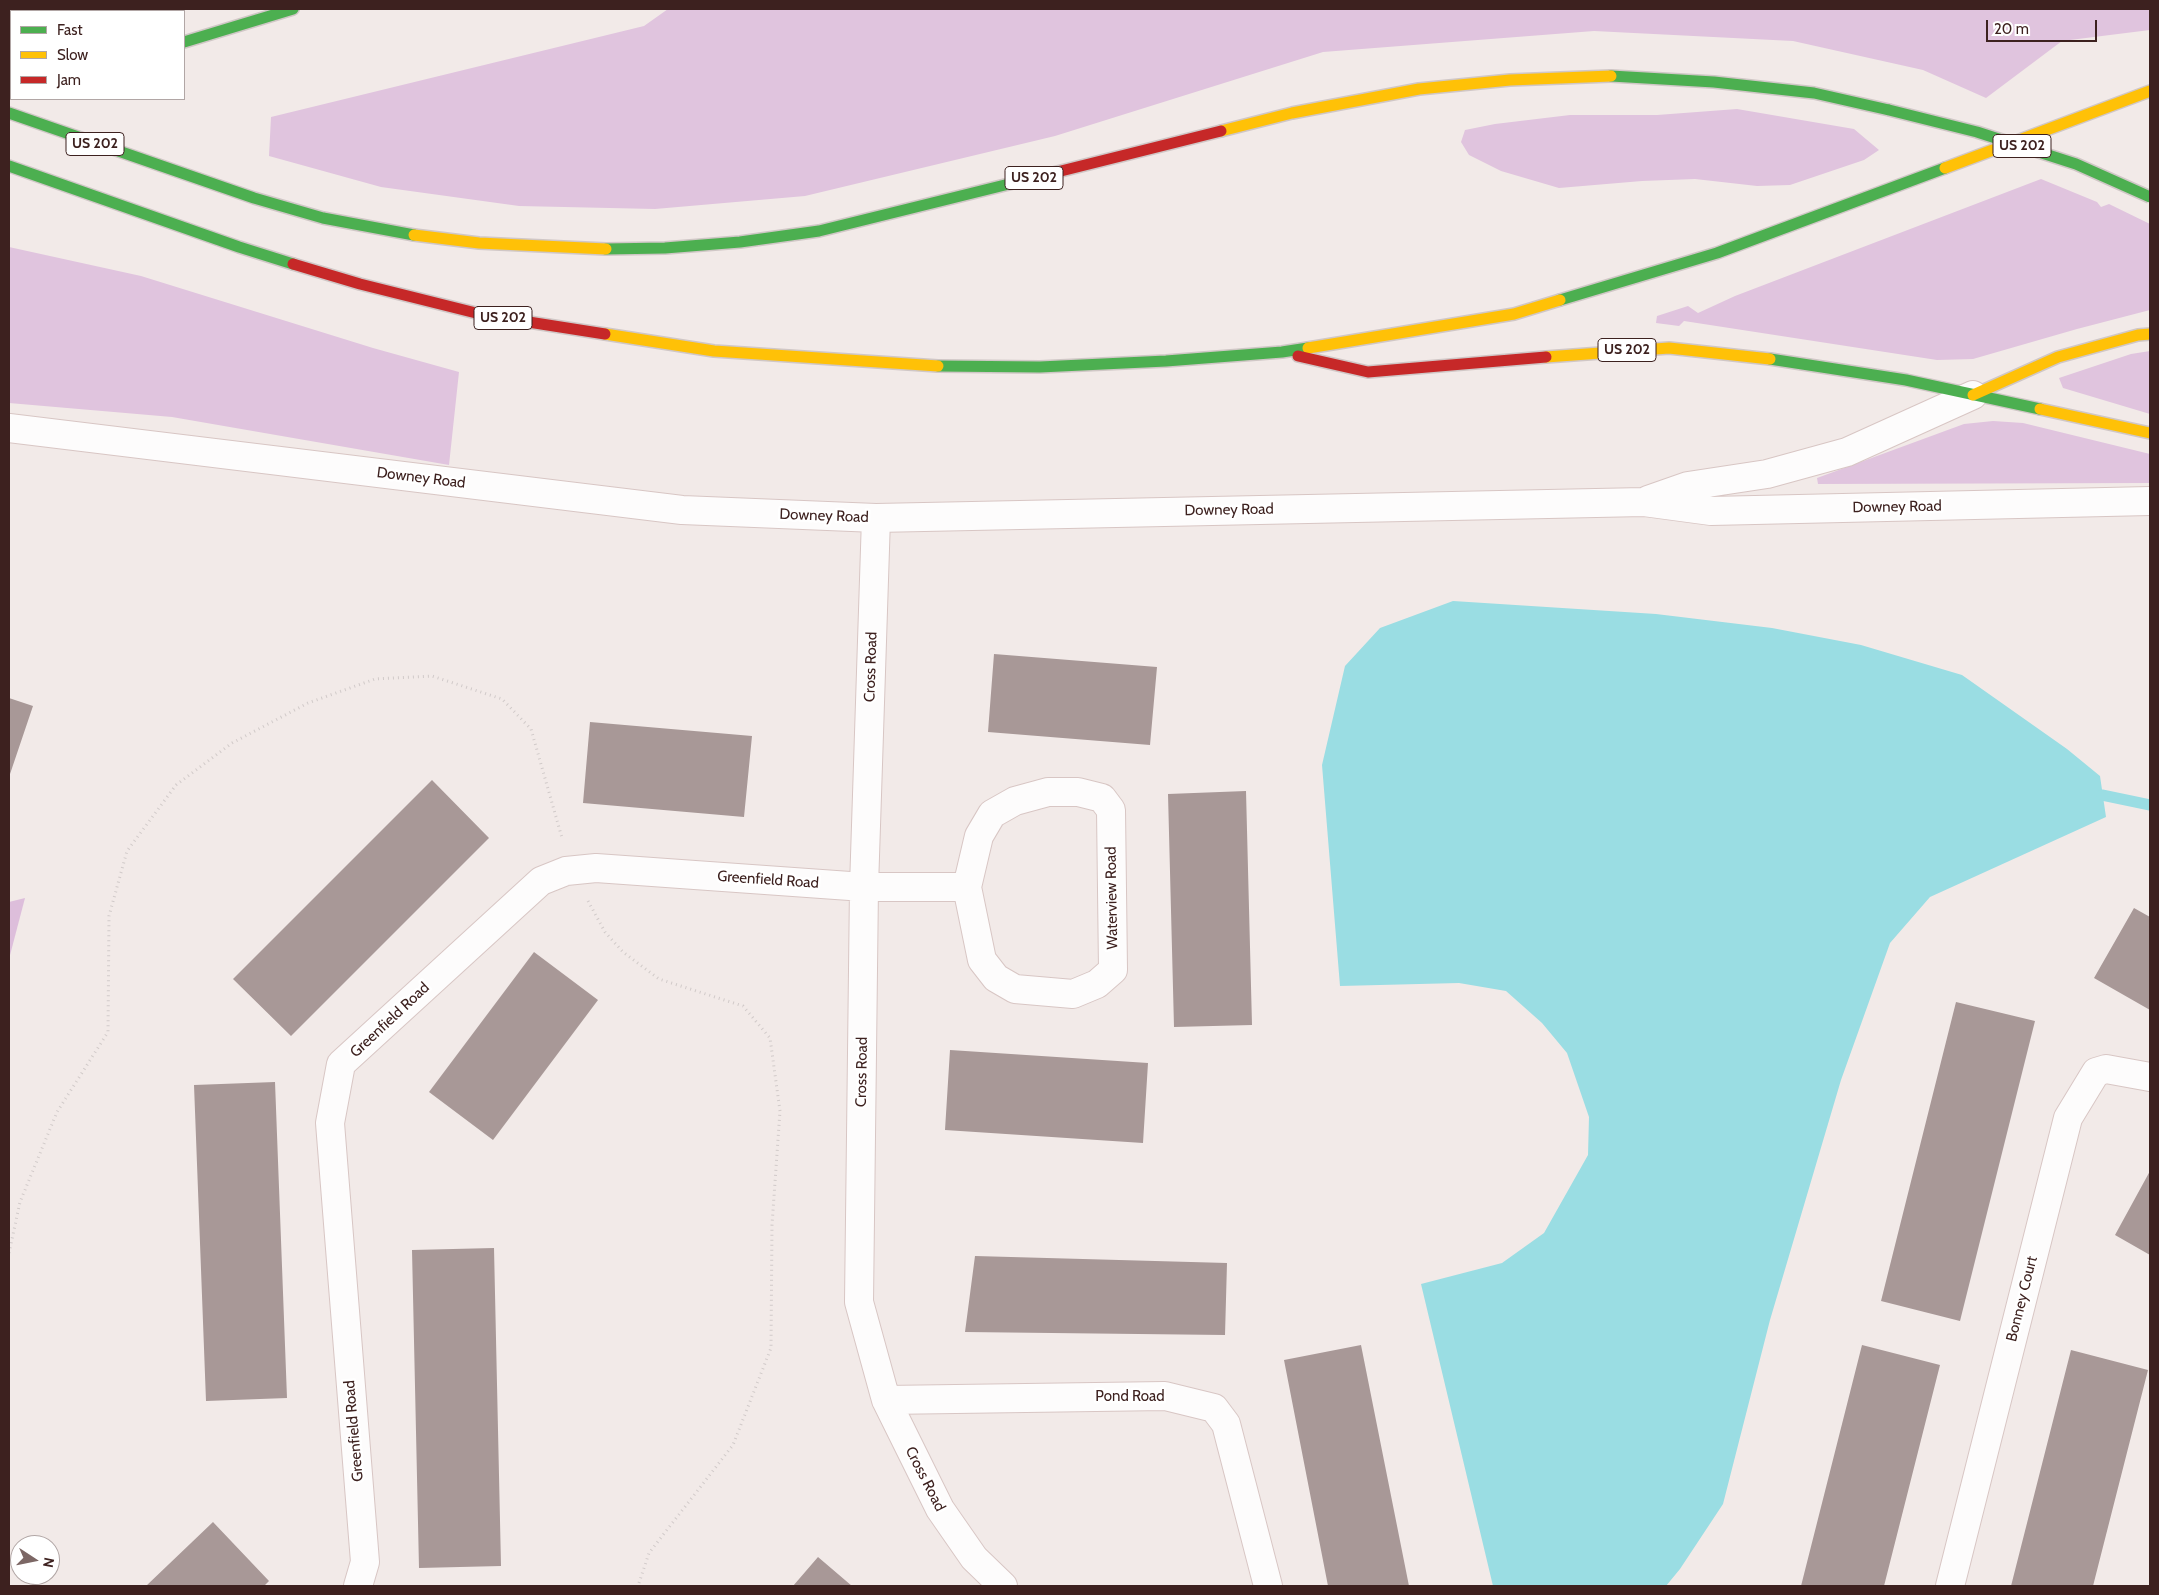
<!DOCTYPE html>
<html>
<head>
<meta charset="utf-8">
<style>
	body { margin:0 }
	#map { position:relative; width:2159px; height:1595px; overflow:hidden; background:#f2eae8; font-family:Cabin,sans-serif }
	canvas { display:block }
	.frame { position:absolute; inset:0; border:10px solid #3d211f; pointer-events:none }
	.legend { position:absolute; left:10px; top:10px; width:175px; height:90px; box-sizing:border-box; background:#fff; border:1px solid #b1a6a5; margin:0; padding:6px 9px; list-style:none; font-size:15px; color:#3d211f }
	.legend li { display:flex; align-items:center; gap:10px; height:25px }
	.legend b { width:25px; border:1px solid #b1a6a5 }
	.north { position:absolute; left:10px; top:1535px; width:50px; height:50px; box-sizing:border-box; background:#fff; border:1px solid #b1a6a5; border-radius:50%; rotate:101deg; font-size:14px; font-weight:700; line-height:20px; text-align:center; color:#3d211f }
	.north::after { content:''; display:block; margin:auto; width:18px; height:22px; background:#7c6765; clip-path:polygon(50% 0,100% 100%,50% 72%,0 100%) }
	.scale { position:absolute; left:1986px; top:20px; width:111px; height:22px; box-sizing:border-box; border:2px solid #3d211f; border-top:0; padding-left:6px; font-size:15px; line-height:18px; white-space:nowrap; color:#3d211f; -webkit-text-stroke:4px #fff; paint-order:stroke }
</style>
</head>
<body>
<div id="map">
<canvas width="2159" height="1595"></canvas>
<div class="frame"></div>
<ul class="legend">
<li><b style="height:6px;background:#4caf50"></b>Fast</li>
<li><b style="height:6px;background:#ffc107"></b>Slow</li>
<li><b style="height:6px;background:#c62828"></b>Jam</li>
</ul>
<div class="north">N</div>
<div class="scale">20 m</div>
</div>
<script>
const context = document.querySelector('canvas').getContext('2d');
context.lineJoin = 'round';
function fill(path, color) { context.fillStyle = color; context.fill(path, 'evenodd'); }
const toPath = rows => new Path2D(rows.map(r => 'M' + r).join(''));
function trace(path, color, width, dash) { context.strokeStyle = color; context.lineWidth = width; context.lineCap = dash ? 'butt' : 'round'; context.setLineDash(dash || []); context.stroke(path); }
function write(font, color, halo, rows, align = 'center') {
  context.font = font + ' Cabin,sans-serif'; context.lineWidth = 5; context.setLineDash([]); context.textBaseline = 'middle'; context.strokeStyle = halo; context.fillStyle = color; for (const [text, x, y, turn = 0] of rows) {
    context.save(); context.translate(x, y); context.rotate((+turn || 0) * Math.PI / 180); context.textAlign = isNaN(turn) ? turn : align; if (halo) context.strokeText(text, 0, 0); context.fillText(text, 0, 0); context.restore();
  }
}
const green = toPath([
	[668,9,2150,9,2150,30,2062,41,1986,98,1923,70,1793,41,1594,31,1323,52,1055,136,805,196,655,209,519,206,381,187,269,156,271,117,644,26],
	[1737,109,1854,129,1879,150,1864,160,1790,185,1757,186,1695,179,1642,181,1559,188,1501,171,1469,155,1461,142,1465,130,1495,124,1570,115,1657,115],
	[2041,179,2097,202,2101,207,2109,204,2150,224,2150,310,2077,329,1973,359,1937,360,1684,321,1679,326,1656,323,1657,316,1688,306,1698,313,1735,296],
	[9,247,141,276,373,348,459,372,449,465,172,417,9,403],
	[2150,351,2150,414,2063,388,2059,378,2131,354],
	[1993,421,2023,423,2150,454,2150,483,1818,484,1817,478,1964,424]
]);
const forest = toPath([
	[25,898,9,959,9,902]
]);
const water = toPath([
	[1453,601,1656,614,1772,628,1861,645,1962,675,2067,749,2100,776,2106,817,1930,897,1890,943,1841,1080,1770,1320,1723,1504,1680,1569,1666,1586,1493,1586,1421,1284,1502,1263,1544,1233,1588,1155,1589,1117,1567,1053,1542,1023,1506,991,1459,983,1340,986,1322,765,1345,666,1380,628]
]);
const stream = toPath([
	[2102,795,2150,805]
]);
const building = toPath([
	[994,654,1157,667,1150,745,988,732],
	[9,698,33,706,9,777],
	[590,722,752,736,744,817,583,803],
	[432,780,489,838,291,1036,233,979],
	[1246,791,1252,1025,1174,1027,1168,794],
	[2134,908,2150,917,2150,1010,2094,978],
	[534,952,598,1000,493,1140,429,1092],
	[1956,1002,2035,1021,1960,1321,1881,1301],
	[950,1050,1148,1063,1143,1143,945,1130],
	[275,1082,287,1398,206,1401,194,1085],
	[2150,1171,2150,1255,2115,1235],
	[494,1248,501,1566,419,1568,412,1250],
	[975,1256,1227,1263,1225,1335,965,1332],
	[1361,1345,1409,1586,1328,1586,1284,1360],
	[1862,1345,1940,1365,1884,1586,1801,1586],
	[2071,1350,2148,1370,2093,1586,2011,1586],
	[213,1522,269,1581,264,1586,146,1586],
	[818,1557,852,1586,793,1586]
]);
const path = toPath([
	[588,901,605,932,623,952,659,979,743,1006,770,1038,780,1111,772,1225,771,1348,733,1445,649,1553,638,1586],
	[9,1253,20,1202,57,1112,108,1032,109,916,127,851,176,785,232,743,308,703,375,679,432,676,502,699,531,729,562,838]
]);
const street = toPath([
	[9,428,682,510,876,518,1644,502,1711,511,2150,501],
	[1648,500,1688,486,1767,474,1847,452,1973,395],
	[876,518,864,887,859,1302,886,1400,940,1509,974,1558,1003,1586],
	[1048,792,1078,792,1102,798,1111,810,1113,970,1097,984,1073,994,1015,989,996,978,982,960,967,887,979,836,992,814,1015,801,1048,792],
	[886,1400,1165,1396,1214,1408,1226,1424,1268,1586],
	[358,1586,365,1562,330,1123,341,1064,541,881,566,871,596,868,864,887,967,887],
	[1950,1586,2068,1118,2096,1072,2106,1069,2150,1077]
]);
const fast = toPath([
	[184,42,293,9],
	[1611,76,1714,82,1814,93,1889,110],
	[9,113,254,198,323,218,414,235],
	[9,166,239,247,293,264],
	[606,249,665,248,740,242,819,231,1017,182],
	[1560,300,1717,253,1945,168],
	[1770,359,1906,380,2040,409],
	[938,366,1040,367,1166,361,1282,352,1308,348]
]);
const slow = toPath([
	[1221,131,1292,113,1419,89,1510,80,1611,76],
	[1945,168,2150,91],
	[414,235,479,243,606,249],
	[605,334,714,351,938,366],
	[1308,348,1514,314,1560,300],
	[1546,357,1669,348,1770,359],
	[1973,395,2058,357,2138,335,2150,334],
	[2040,409,2150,433]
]);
const jam = toPath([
	[1017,182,1221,131],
	[293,264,360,284,484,315,605,334],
	[1298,356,1368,372,1546,357]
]);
const fastBridge = toPath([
	[1889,110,1977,132,2076,164,2150,197]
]);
const shields = [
	[95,144,58],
	[2022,146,58],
	[1034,178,58],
	[503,318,58],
	[1627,350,58]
];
const shieldNames = [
	["US 202",95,144],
	["US 202",2022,146],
	["US 202",1034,178],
	["US 202",503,318],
	["US 202",1627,350]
];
const streetNames = [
	["Downey Road",421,478,7],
	["Downey Road",1897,507,-1],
	["Downey Road",1229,510,-1],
	["Downey Road",824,516,2],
	["Cross Road",871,667,-88],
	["Greenfield Road",768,880,4],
	["Waterview Road",1112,898,-91],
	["Greenfield Road",390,1020,-43],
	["Cross Road",862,1072,-89],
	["Bonney Court",2022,1299,-76],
	["Pond Road",1130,1397],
	["Greenfield Road",354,1431,-95],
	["Cross Road",925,1479,63]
];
fill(green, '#e0c4de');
fill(forest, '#ddbedb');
fill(water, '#9adde3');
trace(stream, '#9adde3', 11);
fill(building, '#a89897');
trace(street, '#d8c6c4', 30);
trace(fast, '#d0c7c6', 14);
trace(slow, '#d0c7c6', 14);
trace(jam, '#d0c7c6', 14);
trace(path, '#d1cac9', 3, [1, 4]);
trace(street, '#fdfcfc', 28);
trace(fast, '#4caf50', 11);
trace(slow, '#ffc107', 11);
trace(jam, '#c62828', 11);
trace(fastBridge, '#d0c7c6', 14, []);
trace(fastBridge, '#4caf50', 11);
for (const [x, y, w] of shields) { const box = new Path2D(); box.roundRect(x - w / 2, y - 11.5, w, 23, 4); context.fillStyle = '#fff'; context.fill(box); trace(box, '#3d211f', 1); }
write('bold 14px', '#3d211f', null, shieldNames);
write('15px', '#3d211f', '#fff', streetNames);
</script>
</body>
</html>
